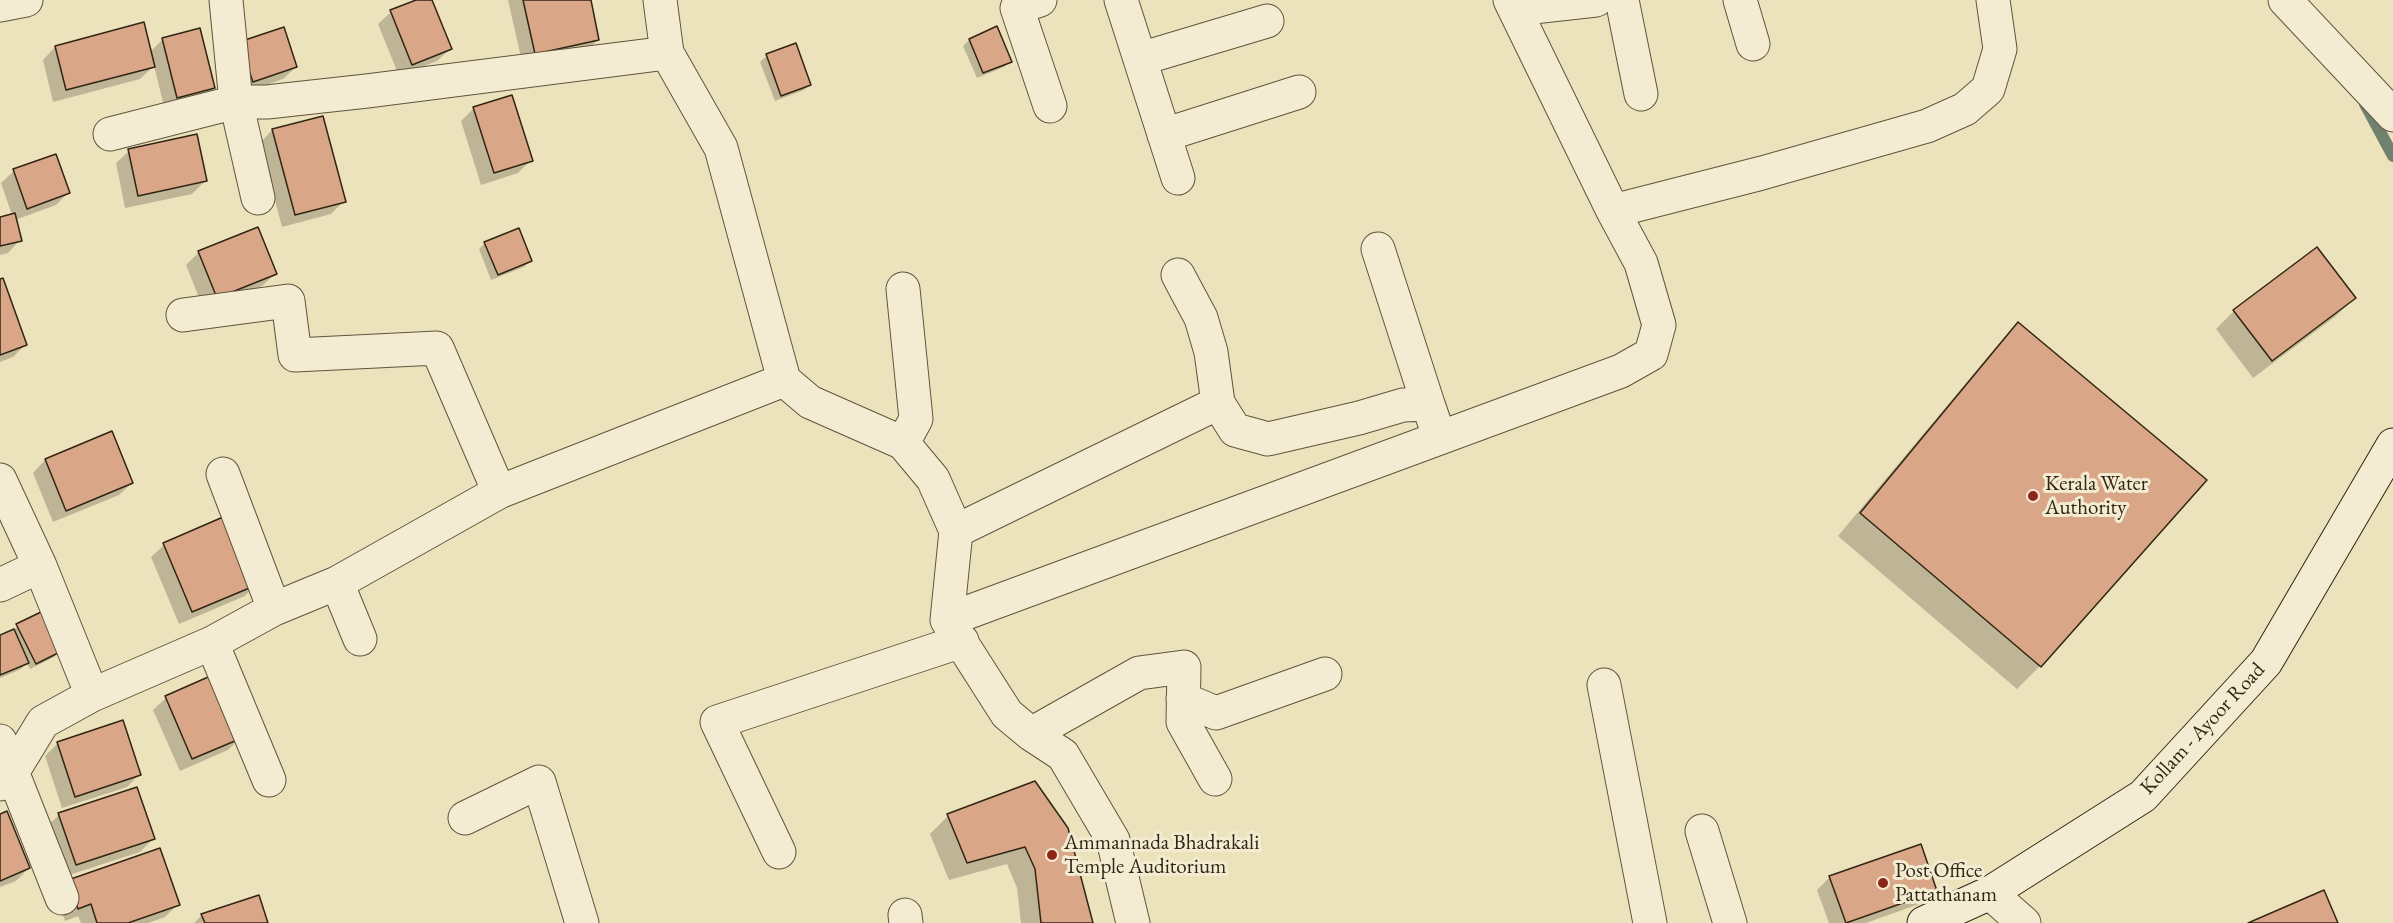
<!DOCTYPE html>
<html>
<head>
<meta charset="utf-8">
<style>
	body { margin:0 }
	canvas { display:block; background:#ece2bb }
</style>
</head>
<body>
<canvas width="2393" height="923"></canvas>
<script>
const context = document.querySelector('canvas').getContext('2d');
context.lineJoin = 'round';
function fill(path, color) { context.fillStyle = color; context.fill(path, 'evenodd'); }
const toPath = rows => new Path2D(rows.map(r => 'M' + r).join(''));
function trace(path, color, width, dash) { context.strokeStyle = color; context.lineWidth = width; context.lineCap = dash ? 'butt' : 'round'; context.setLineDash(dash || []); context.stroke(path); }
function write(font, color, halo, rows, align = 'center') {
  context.font = font + ' "EB Garamond",serif'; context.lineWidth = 6; context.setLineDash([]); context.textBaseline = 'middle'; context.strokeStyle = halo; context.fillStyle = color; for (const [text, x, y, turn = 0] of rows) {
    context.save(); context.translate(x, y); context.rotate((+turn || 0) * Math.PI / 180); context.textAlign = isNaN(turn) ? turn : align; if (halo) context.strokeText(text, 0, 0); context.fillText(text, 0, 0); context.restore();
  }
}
const shadow = toPath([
	[420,0,430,0,450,49,437,61,399,76,378,24,391,12],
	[508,0,589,0,598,40,585,52,523,66],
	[163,39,214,88,201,101,165,110,154,66,140,79,53,102,43,60,55,47,150,52],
	[969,40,1010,61,1004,67,977,78,963,46],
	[227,56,296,67,283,79,240,94],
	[767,56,810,84,804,90,775,101,760,62],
	[474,108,531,160,518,173,481,185,461,121],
	[272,130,344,201,331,214,282,227,260,143],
	[129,151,205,181,192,194,125,208,116,163],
	[14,171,69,192,56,205,15,220,20,240,8,253,0,255,0,219,12,215,1,183],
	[485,243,531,260,524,267,491,280,479,249],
	[199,252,275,274,262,286,204,310,186,265],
	[0,281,26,344,13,357,0,362],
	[2354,298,2336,316,2253,378,2216,329,2234,311],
	[2018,324,2205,480,2040,666,2017,689,1838,536,1996,347],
	[45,460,132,483,119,495,53,522,33,473],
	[229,516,257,583,245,596,179,624,151,557,164,545],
	[41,614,60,651,54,657,30,669,27,663,21,669,0,678,0,637],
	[166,698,240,738,228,750,180,771,153,710],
	[58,743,140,774,127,787,62,808,45,756],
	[1034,783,1091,923,1021,923,1017,888,1007,864,949,880,930,834,948,816],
	[59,815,153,839,140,852,63,877,46,827],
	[0,816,29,868,16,881,0,887],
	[1830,877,1935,890,1922,903,1866,923,1829,923,1817,890],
	[56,894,178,904,165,917,148,923,81,923,78,916,65,921],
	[202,915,266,923,194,923]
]);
const stream = toPath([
	[2365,104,2393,156]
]);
const building = toPath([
	[416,0,432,0,452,49,412,65,390,10,416,0],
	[523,0,591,0,599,40,535,54,523,0],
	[144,22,155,67,66,90,55,46,144,22],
	[997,26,1012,62,983,73,969,39,997,26],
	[284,27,297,67,253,82,239,42,284,27],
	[200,28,215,88,177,98,162,38,200,28],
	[796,43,811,85,781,96,766,54,796,43],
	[512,95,533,161,494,173,473,107,512,95],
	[323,116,346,202,295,215,272,129,323,116],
	[197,134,207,181,138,196,128,149,197,134],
	[56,154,70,193,27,209,13,169,56,154],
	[15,213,22,241,0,246,0,217,15,213],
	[258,227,277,274,217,298,198,251,258,227],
	[519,228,532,261,498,275,484,242,519,228],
	[2317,247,2356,298,2272,361,2233,310,2317,247],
	[3,278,27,345,0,355,0,279,3,278],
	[2018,322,2207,480,2041,667,1860,513,2018,322],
	[112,431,133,483,66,511,45,459,112,431],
	[230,514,259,584,192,612,163,543,230,514],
	[41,612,62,651,36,664,16,624,41,612],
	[14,629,29,663,0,675,0,635,14,629],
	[215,674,242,738,192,759,165,696,215,674],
	[123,720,141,775,75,797,57,742,123,720],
	[1035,781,1068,828,1093,923,1041,923,1035,869,1025,847,967,863,947,814,1035,781],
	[137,787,155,839,76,865,58,813,137,787],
	[7,811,30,868,0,881,0,814,7,811],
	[1921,844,1937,891,1846,923,1829,876,1921,844],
	[160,848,180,905,128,923,97,923,91,904,78,909,68,880,160,848],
	[2324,890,2338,923,2248,923,2324,890],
	[259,895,268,923,205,923,201,914,259,895]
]);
const minor = toPath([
	[226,0,236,102,267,102,367,91,667,53],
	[660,0,667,53,721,148,784,380,810,402,903,443,933,479,956,531,947,620,1007,714,1031,734,1063,755,1113,840,1133,923],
	[1040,0,1017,8,1050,106],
	[1121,0,1178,178],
	[1622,0,1641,94],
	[1740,0,1753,44],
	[2285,0,2393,115],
	[0,5,26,0],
	[1515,9,1596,0],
	[1140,59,1267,21],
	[110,134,236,102,258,198],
	[1164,135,1299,92],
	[1613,211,1762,173,1927,126,1965,109,1988,89,2000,49,1993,0],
	[1378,249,1428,404],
	[1178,275,1201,318,1211,352,1218,403],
	[183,315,288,301,295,355,437,348,499,492],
	[903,443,916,419,903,289],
	[223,474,274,609],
	[0,480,40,566,92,695],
	[956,531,1218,403,1235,430,1268,439,1359,418,1403,405,1428,404,1439,436],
	[337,583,360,639],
	[0,585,40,566],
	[947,620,1621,371,1651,354,1659,325,1641,263,1613,211,1510,0],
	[212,643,269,780],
	[1604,685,1650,923],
	[1183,699,1216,713,1325,674],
	[1031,734,1139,673,1184,667,1183,722,1215,779],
	[0,741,62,898],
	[0,784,12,773,43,722,92,695,212,643,274,609,337,583,499,492,784,380],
	[465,818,539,782,582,923],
	[1702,831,1730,923],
	[779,852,717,722,962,641],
	[1990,893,2024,923],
	[905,915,906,923]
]);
const secondary = toPath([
	[1924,923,1990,893,2143,796,2266,662,2393,445]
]);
const markers = [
	[2033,496,6,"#8f2418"],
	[1052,855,6,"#8f2418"],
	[1883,883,6,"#8f2418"]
];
const poiNames = [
	["Kerala Water",2045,484],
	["Authority",2045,508],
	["Ammannada Bhadrakali",1064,843],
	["Temple Auditorium",1064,867],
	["Post Office",1895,871],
	["Pattathanam",1895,895]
];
const streetNames = [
	["Kollam - Ayoor Road",2203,729,-47]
];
fill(shadow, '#0003');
trace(stream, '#70816e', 12);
fill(building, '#d9a688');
trace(building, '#312513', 1.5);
trace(minor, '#60543d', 35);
trace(secondary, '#312513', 35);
trace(minor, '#f3ecd3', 33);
trace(secondary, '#f3ecd3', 33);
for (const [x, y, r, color] of markers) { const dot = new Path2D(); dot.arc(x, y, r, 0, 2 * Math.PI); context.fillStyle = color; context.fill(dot); trace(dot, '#f3ecd3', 2); }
write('21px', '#312513', '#f3ecd3', poiNames, 'left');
write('21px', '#312513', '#f3ecd3', streetNames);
</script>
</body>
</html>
